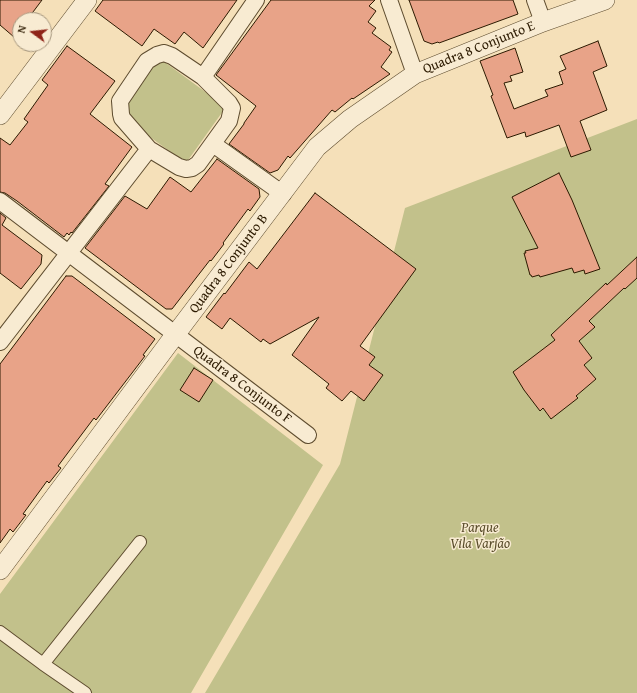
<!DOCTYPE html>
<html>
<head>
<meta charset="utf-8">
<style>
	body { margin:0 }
	#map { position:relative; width:637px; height:693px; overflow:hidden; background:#f5e0b9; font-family:"Gentium Book Plus",serif }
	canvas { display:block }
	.north { position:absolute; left:12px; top:12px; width:40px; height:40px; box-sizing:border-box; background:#f8ebd2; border:1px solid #a6977e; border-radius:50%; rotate:285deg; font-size:11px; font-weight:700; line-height:16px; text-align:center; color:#2c1a01 }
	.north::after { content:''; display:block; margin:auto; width:14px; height:18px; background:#8f2418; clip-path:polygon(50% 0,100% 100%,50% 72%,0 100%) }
</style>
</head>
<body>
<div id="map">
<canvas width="637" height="693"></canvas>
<div class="north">N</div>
</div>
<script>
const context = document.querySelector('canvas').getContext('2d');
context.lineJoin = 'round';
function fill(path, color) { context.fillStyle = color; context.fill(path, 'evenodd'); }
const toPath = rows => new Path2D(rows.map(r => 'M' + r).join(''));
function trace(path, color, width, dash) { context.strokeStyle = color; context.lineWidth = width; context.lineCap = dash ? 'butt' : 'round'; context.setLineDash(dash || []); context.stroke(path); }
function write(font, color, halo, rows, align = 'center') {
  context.font = font + ' "Gentium Book Plus",serif'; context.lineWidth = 3; context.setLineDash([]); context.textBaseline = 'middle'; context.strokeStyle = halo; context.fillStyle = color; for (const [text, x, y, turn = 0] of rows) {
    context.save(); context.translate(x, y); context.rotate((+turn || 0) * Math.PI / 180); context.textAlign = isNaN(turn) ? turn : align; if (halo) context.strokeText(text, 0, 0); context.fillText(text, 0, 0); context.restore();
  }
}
const green = toPath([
	[159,58,226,107,186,163,118,114],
	[637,119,637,693,205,693,340,464,405,208],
	[178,353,323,465,191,693,0,693,0,594]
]);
const building = toPath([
	[0,0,42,0,27,20,20,20,20,29,14,37,0,25,0,0],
	[103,0,237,0,203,48,184,32,175,44,154,29,142,46,95,11,103,0],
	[271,0,375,0,369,6,376,11,368,22,376,28,372,33,391,47,389,50,392,52,381,67,390,74,353,99,352,98,335,112,332,110,290,158,288,156,278,170,270,173,229,144,244,124,244,123,256,106,216,75,271,0],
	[409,0,513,0,518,14,439,43,438,42,432,44,424,41,409,0],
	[598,41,607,66,593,72,607,110,580,121,591,150,571,157,559,125,526,137,525,132,507,138,491,96,493,95,480,61,515,48,523,72,510,76,512,81,504,83,514,109,548,96,545,90,563,84,559,72,566,69,560,56,598,41],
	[67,46,115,81,90,114,132,147,105,184,109,186,72,233,71,232,69,235,67,233,64,237,17,201,5,193,0,192,0,138,10,145,28,122,24,119,48,85,42,80,67,46],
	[217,159,259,189,260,197,250,211,248,209,223,243,224,244,211,261,210,260,172,309,166,309,85,248,125,196,147,209,170,177,191,192,217,159],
	[559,173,572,200,600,269,585,274,584,270,574,273,572,268,540,277,539,275,532,277,531,275,530,275,524,253,526,253,525,251,538,248,512,197,559,173],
	[315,193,416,269,360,346,375,357,369,365,383,375,364,401,351,391,342,401,326,388,329,384,292,355,319,317,270,344,263,339,261,342,230,318,222,329,206,317,224,293,225,294,249,262,257,269,315,193],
	[0,213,6,218,2,225,42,255,41,264,21,289,0,273,0,213],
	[637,257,637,278,625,289,624,288,589,321,595,327,579,341,592,358,584,365,596,379,576,396,578,398,551,419,543,408,540,411,524,390,513,372,555,340,551,335,606,283,607,285,637,257],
	[66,276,72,276,155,339,143,355,145,356,96,420,94,418,58,466,61,468,49,483,47,481,23,514,26,515,13,532,10,529,0,543,0,364,66,276],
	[194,368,213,380,199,402,180,390,194,368]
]);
const pedestrian = toPath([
	[0,632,43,664,85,693],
	[43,664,140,542]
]);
const minor = toPath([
	[389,0,415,74],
	[535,0,543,22],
	[164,53,172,56,203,77,229,103,232,108,229,121,198,164,192,168,186,169,179,167,149,149,122,118,121,114,120,101,147,61,157,55,164,53],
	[203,77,256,0],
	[213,144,283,194],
	[0,201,308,435],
	[0,342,149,149]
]);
const tertiary = toPath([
	[0,115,87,0],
	[0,570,175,335,317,147,350,119,415,74,543,22,605,0]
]);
const streetNames = [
	["Quadra 8 Conjunto E",479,48,-22],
	["Quadra 8 Conjunto B",229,264,-53],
	["Quadra 8 Conjunto F",242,385,37]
];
const parkNames = [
	["Parque",480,528],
	["Vila Varjão",480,544]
];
fill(green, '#c2c18b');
fill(building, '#e8a388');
trace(building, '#2c1a01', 1);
trace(pedestrian, '#5e4c2f', 14);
trace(minor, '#5e4c2f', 18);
trace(tertiary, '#5e4c2f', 20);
trace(pedestrian, '#f8ebd2', 12);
trace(minor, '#f8ebd2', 16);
trace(tertiary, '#f8ebd2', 19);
write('14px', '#2c1a01', '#f8ebd2', streetNames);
write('italic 14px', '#594c2a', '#f8ebd2', parkNames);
</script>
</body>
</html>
